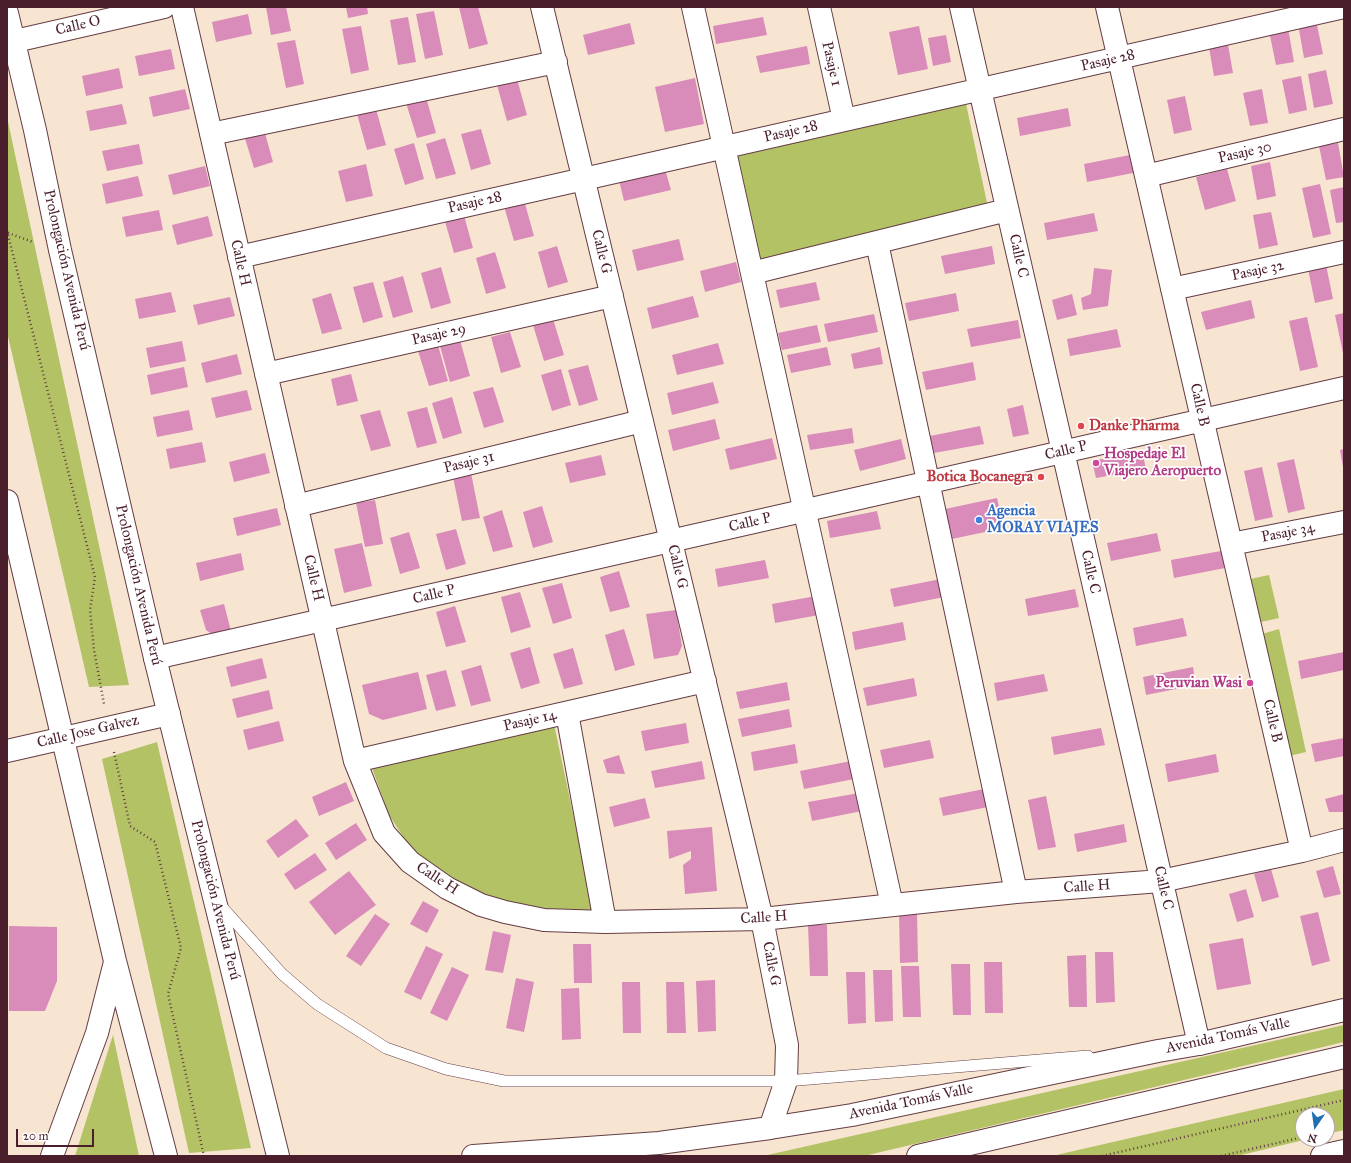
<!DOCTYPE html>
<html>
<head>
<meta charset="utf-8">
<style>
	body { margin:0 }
	#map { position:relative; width:1351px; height:1163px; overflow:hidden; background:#f8e5d1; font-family:"IM FELL Great Primer",serif }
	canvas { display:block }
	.frame { position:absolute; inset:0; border:8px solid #4a1f2b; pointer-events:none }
	.north { position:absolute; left:1295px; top:1107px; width:40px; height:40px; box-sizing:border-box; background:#fff; border:1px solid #b7a5aa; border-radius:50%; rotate:193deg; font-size:11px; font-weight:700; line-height:16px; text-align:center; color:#4a1f2b }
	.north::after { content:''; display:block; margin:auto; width:14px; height:18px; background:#1f6fb2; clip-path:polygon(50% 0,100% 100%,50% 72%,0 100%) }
	.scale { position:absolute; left:16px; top:1129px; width:78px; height:18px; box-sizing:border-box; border:2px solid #4a1f2b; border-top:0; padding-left:5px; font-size:12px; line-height:14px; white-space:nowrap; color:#4a1f2b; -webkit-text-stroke:3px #fff; paint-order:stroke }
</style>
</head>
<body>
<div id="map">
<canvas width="1351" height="1163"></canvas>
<div class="frame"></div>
<div class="north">N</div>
<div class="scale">20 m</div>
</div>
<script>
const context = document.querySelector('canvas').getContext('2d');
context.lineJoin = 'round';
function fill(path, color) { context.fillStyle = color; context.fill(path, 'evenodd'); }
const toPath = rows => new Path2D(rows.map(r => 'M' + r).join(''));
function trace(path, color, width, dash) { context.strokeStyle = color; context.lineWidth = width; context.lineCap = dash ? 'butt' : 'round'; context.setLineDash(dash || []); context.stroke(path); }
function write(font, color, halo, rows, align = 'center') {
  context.font = font + ' "IM FELL Great Primer",serif'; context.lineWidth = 3.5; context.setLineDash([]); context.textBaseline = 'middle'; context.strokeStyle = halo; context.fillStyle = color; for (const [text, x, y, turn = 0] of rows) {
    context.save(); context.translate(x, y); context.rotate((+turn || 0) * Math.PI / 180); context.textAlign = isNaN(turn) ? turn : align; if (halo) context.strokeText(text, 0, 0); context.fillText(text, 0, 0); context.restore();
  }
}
const green = toPath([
	[964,94,987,203,755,261,728,153],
	[7,117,129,685,89,687,7,332],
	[1269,575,1279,618,1261,622,1250,579],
	[1279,629,1306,752,1289,756,1262,634],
	[554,724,594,913,540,914,478,897,426,862,404,838,389,815,372,768],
	[157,742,251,1148,189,1153,102,759],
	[1344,1025,1344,1042,864,1156,763,1156],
	[113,1035,139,1156,75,1156],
	[1344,1089,1344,1130,1327,1134,1327,1115,1303,1115,1303,1139,1308,1139,1237,1156,1052,1156]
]);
const building = toPath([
	[266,7,286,7,291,31,271,35],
	[346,7,367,7,368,14,348,18],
	[459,7,478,7,488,44,469,49],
	[434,11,443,55,425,59,416,14],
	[248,14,252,34,216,42,212,22],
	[408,17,416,62,398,65,390,20],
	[763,17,767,35,716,44,713,26],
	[1316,20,1323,54,1304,58,1298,24],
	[630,23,635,44,588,55,583,35],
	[361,26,369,70,351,74,342,29],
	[919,26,928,69,898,75,889,32],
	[1288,28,1294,62,1276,65,1269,31],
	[946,35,951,62,933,66,928,38],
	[1227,39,1233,73,1214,76,1208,42],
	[295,40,304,84,286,88,277,43],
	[807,46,810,64,760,73,756,56],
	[171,49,175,69,139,76,135,56],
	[119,68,123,88,86,96,82,76],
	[1326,70,1333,104,1314,108,1308,74],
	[1301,76,1307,110,1289,114,1282,80],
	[695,78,704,124,665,132,655,87],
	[517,79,527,115,507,121,497,85],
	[185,89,190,109,153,117,149,97],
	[1262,89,1268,123,1250,126,1243,93],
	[1185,96,1192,130,1174,134,1167,100],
	[426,97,436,133,417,138,406,103],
	[122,104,127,124,90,131,86,111],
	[1068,108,1071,126,1020,136,1017,118],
	[376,109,386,145,367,150,357,114],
	[263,126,273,162,254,168,243,132],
	[481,129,491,164,471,170,461,134],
	[445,138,456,174,436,179,426,144],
	[414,143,424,179,405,185,394,149],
	[1338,143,1344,177,1326,180,1319,146],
	[139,144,143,164,107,171,102,151],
	[1135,154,1138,172,1087,182,1084,164],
	[1270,162,1276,196,1257,200,1251,166],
	[366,164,373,196,346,202,338,171],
	[205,166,210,186,173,195,168,175],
	[665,169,671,190,624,201,619,180],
	[1227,169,1236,201,1205,210,1196,177],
	[138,176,143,196,106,204,102,184],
	[1320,184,1331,234,1313,238,1302,188],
	[1344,187,1344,222,1336,223,1330,190],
	[524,200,534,236,514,241,504,206],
	[159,210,163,230,126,237,122,217],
	[463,212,473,248,454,253,444,218],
	[1271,212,1278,245,1259,249,1253,215],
	[1094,213,1098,231,1047,240,1044,223],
	[208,216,213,236,177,245,172,225],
	[679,239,684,260,637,271,632,250],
	[557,246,568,282,548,288,538,252],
	[992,246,995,264,945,274,941,256],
	[495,252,506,288,486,294,476,258],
	[736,262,741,282,705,292,700,271],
	[1326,265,1333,299,1315,303,1308,269],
	[441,267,451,303,431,309,421,273],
	[1094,268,1112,270,1108,306,1083,310,1081,298,1091,294],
	[403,276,413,312,393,318,383,282],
	[373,282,383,317,363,323,353,287],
	[816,282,820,300,780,308,776,290],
	[171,292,176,312,139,319,135,299],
	[331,293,342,329,322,334,312,299],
	[956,293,959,311,909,321,905,303],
	[1072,294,1077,315,1057,320,1052,300],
	[693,296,699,317,652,329,647,308],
	[230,297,235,316,198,325,193,305],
	[1251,300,1255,318,1206,330,1201,312],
	[1344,313,1344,353,1343,353,1335,315],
	[874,314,878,332,828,342,824,324],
	[1307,317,1318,367,1300,371,1289,321],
	[553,319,564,355,544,361,533,325],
	[1018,320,1021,338,971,347,967,329],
	[817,325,821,342,782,350,778,333],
	[1117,329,1121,347,1070,356,1067,339],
	[510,332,521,367,501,373,491,337],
	[460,340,470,376,450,382,440,346],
	[182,341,186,361,150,368,146,348],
	[718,343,724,364,677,375,672,355],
	[438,345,448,381,429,386,418,351],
	[827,347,831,365,791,373,787,355],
	[880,347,883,364,854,369,851,354],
	[237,354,242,374,206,383,201,363],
	[973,362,976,380,926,390,922,372],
	[588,365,598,400,579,406,568,370],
	[184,367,188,387,151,395,147,375],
	[561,369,571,405,552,411,541,375],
	[351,374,358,401,337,406,331,379],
	[713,382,719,403,672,415,667,393],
	[493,387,504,422,484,428,473,392],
	[247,390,252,410,216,418,211,398],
	[452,397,462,433,443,439,432,403],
	[1023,405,1029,434,1013,437,1007,409],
	[427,407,437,443,417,448,407,412],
	[189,410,193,430,157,437,153,417],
	[380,410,391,446,371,451,360,415],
	[715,419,720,439,673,451,668,430],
	[980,426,984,444,934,453,930,436],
	[852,428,854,443,810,450,807,435],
	[772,438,777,459,730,470,725,449],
	[901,439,906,459,860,471,854,450],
	[202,442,206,462,170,469,166,449],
	[1344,449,1344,467,1343,467,1340,450],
	[1142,451,1146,469,1096,478,1092,461],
	[265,453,270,473,234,482,229,462],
	[601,455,606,475,570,483,565,463],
	[1294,459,1305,509,1288,513,1277,463],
	[1262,467,1273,517,1255,521,1244,471],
	[471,473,480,518,462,521,453,477],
	[997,498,1004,528,952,539,945,509],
	[375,500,383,544,365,547,356,503],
	[542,506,553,542,533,548,523,512],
	[277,508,281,525,237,536,233,518],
	[502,510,513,547,493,552,483,517],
	[877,511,881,529,830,538,827,521],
	[456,529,466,564,446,570,436,534],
	[409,532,420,568,400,574,390,538],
	[1157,533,1161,551,1111,561,1107,543],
	[362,543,372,586,344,593,334,549],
	[1221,551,1225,568,1174,578,1171,560],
	[241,553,244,570,200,581,196,563],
	[765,560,769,578,718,587,715,569],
	[619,571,630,607,610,612,600,577],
	[941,579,944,597,894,607,890,589],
	[562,583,572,618,553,624,542,588],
	[1075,589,1079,607,1028,616,1025,599],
	[520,592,531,627,511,633,501,597],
	[816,596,819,615,775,623,772,604],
	[224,604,231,631,215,636,206,630,200,610],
	[455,606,466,642,446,647,436,612],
	[676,610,682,646,678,655,654,659,646,614],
	[1183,618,1187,636,1136,646,1133,628],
	[903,622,906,640,855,650,852,632],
	[624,629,635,665,615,671,605,635],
	[530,647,540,683,521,689,510,653],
	[573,648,583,684,564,689,553,654],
	[1344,652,1344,670,1301,679,1298,661],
	[262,658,267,678,231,687,226,667],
	[481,665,491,701,471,706,461,671],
	[1193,667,1196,685,1146,695,1143,677],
	[446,670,456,706,436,711,426,675],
	[418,672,427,709,383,720,369,714,362,685],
	[1044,674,1048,691,997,701,994,683],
	[914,678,917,696,867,706,863,688],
	[787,682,790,700,740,709,736,692],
	[269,690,273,709,237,718,232,699],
	[789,709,792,727,742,737,738,719],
	[279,721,284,741,248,750,243,730],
	[686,723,689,743,645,751,641,731],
	[1101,728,1105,745,1054,755,1051,737],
	[1344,738,1344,756,1315,762,1311,744],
	[930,740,934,758,884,768,880,750],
	[795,744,798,763,754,771,751,752],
	[1216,754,1219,772,1168,782,1165,764],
	[619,755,625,774,607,773,603,760],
	[702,761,705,779,655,788,651,771],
	[851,761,854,779,804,789,800,771],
	[346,782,354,801,319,816,312,797],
	[989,788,993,806,943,816,939,798],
	[859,793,862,811,812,821,808,802],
	[1344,794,1344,812,1329,812,1325,799],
	[1046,796,1056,847,1038,850,1028,800],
	[645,798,650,818,614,827,609,807],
	[296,819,309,836,278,858,266,841],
	[356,823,367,840,336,860,325,843],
	[1124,824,1127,842,1077,852,1074,834],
	[712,827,717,891,685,894,683,865,691,859,691,851,669,859,667,831],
	[315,853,327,870,295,890,284,874],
	[1333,866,1341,894,1324,898,1316,871],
	[1271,869,1279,897,1262,902,1254,874],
	[349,871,376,905,335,935,309,902],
	[1246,889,1254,917,1237,922,1229,894],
	[423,901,439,910,427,933,410,924],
	[917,911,918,962,900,963,899,912],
	[1318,912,1330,961,1312,966,1300,916],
	[375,914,390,924,361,966,346,956],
	[808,925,827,925,828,976,810,976],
	[9,926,57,927,57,981,45,1011,9,1011],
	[493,931,511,935,503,973,485,970],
	[1243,938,1251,984,1217,990,1209,944],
	[573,944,591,944,592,983,574,983],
	[426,946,443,954,421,1000,404,992],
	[1095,952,1113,952,1115,1002,1096,1003],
	[1086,955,1087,1007,1069,1007,1067,956],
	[984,962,1002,962,1003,1013,985,1013],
	[951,964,970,964,971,1015,953,1015],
	[901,966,919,966,921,1017,903,1017],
	[452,967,469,975,447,1021,430,1013],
	[873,970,892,970,893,1021,875,1022],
	[846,972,865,972,866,1023,848,1024],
	[516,978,534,982,524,1032,506,1028],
	[715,980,716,1031,698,1032,696,981],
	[622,982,640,982,641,1033,623,1033],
	[666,982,684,982,686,1033,667,1033],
	[579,988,581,1039,562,1040,561,989]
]);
const path = toPath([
	[7,231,95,577,90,610,94,650,104,704],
	[8,233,33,242],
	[114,752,130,826,155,842,181,948,168,994,204,1156],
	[1102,1156,1344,1100],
	[1221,1156,1303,1137]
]);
const service = toPath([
	[221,906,282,974,317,1004,386,1048,446,1069,504,1081,786,1081,1088,1056]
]);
const minor = toPath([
	[182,7,355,761,384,833,410,862,447,888,481,905,505,912,544,920,605,922,762,919,1016,892,1161,881,1302,851,1344,840],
	[542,7,762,919,787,1045,786,1081,770,1128],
	[693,7,892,905],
	[819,7,844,120],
	[961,7,1199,1044],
	[1107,7,1302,851],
	[15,41,164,7],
	[211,134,556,62],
	[1146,176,1344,129],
	[877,243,1016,892],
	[239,257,1344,7],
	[752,273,1007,210],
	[1172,289,1344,252],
	[266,374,612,296],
	[296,506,642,421],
	[1231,544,1344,522],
	[155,658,1344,388],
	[567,713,605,922],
	[7,751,169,714],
	[355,761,705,681]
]);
const secondary = toPath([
	[473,1156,659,1143,770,1128,852,1115,1158,1051,1199,1044,1344,1010]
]);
const primary = toPath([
	[7,13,35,130,60,250,155,658,278,1156],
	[7,501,115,961,166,1156],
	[52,1156,97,1033,115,962],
	[918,1156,1344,1057],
	[1322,1156,1344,1151]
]);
const markers = [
	[1081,426,4,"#e0444e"],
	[1096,463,4,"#d1479c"],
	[1041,477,4,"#e0444e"],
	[979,520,4,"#3f7fe0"],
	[1250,683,4,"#d1479c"]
];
const streetNames = [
	["Calle O",78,26,-13],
	["Pasaje 28",1108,61,-13],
	["Pasaje 1",831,64,77],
	["Pasaje 28",791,132,-13],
	["Pasaje 30",1245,153,-13],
	["Pasaje 28",475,203,-13],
	["Calle G",601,252,76],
	["Calle C",1018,256,77],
	["Calle H",240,263,77],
	["Prolongación Avenida Perú",66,270,77],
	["Pasaje 32",1258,271,-12],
	["Pasaje 29",439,335,-13],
	["Calle B",1199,405,77],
	["Calle P",1066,451,-13],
	["Pasaje 31",469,463,-14],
	["Calle P",750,523,-13],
	["Pasaje 34",1288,533,-11],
	["Calle G",677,567,76],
	["Calle C",1090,572,77],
	["Calle H",313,578,77],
	["Prolongación Avenida Perú",138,585,77],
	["Calle P",434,595,-13],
	["Pasaje 14",530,721,-13],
	["Calle B",1272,721,77],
	["Calle Jose Galvez",88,732,-13],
	["Calle H",437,879,33],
	["Calle H",1087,887,-4],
	["Calle C",1163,888,77],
	["Prolongación Avenida Perú",215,900,76],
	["Calle H",764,918,-4],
	["Calle G",771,964,79],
	["Avenida Tomás Valle",1228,1036,-12],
	["Avenida Tomás Valle",911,1102,-12]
];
const healthNames = [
	["Danke Pharma",1089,426],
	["Botica Bocanegra",1033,477,"right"]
];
const hotelNames = [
	["Hospedaje El",1104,454],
	["Viajero Aeropuerto",1104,471],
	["Peruvian Wasi",1242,683,"right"]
];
const shopNames = [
	["Agencia",987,511],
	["MORAY VIAJES",987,528]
];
fill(green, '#b2c265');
fill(building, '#d98cb9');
trace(service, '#643d44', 12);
trace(minor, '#643d44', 24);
trace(secondary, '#643d44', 24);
trace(primary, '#643d44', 24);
trace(path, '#643d44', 2.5, [1, 3]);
trace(service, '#fff', 11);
trace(minor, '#fff', 22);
trace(secondary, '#fff', 22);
trace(primary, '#fff', 22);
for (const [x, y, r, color] of markers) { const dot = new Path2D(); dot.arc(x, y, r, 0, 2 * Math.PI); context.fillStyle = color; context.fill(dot); trace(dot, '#fff', 1.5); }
write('15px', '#4a1f2b', '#fff', streetNames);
write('bold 15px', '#be3a42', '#fff', healthNames, 'left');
write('bold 15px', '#b23c85', '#fff', hotelNames, 'left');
write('bold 15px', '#366cbe', '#fff', shopNames, 'left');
</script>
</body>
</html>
